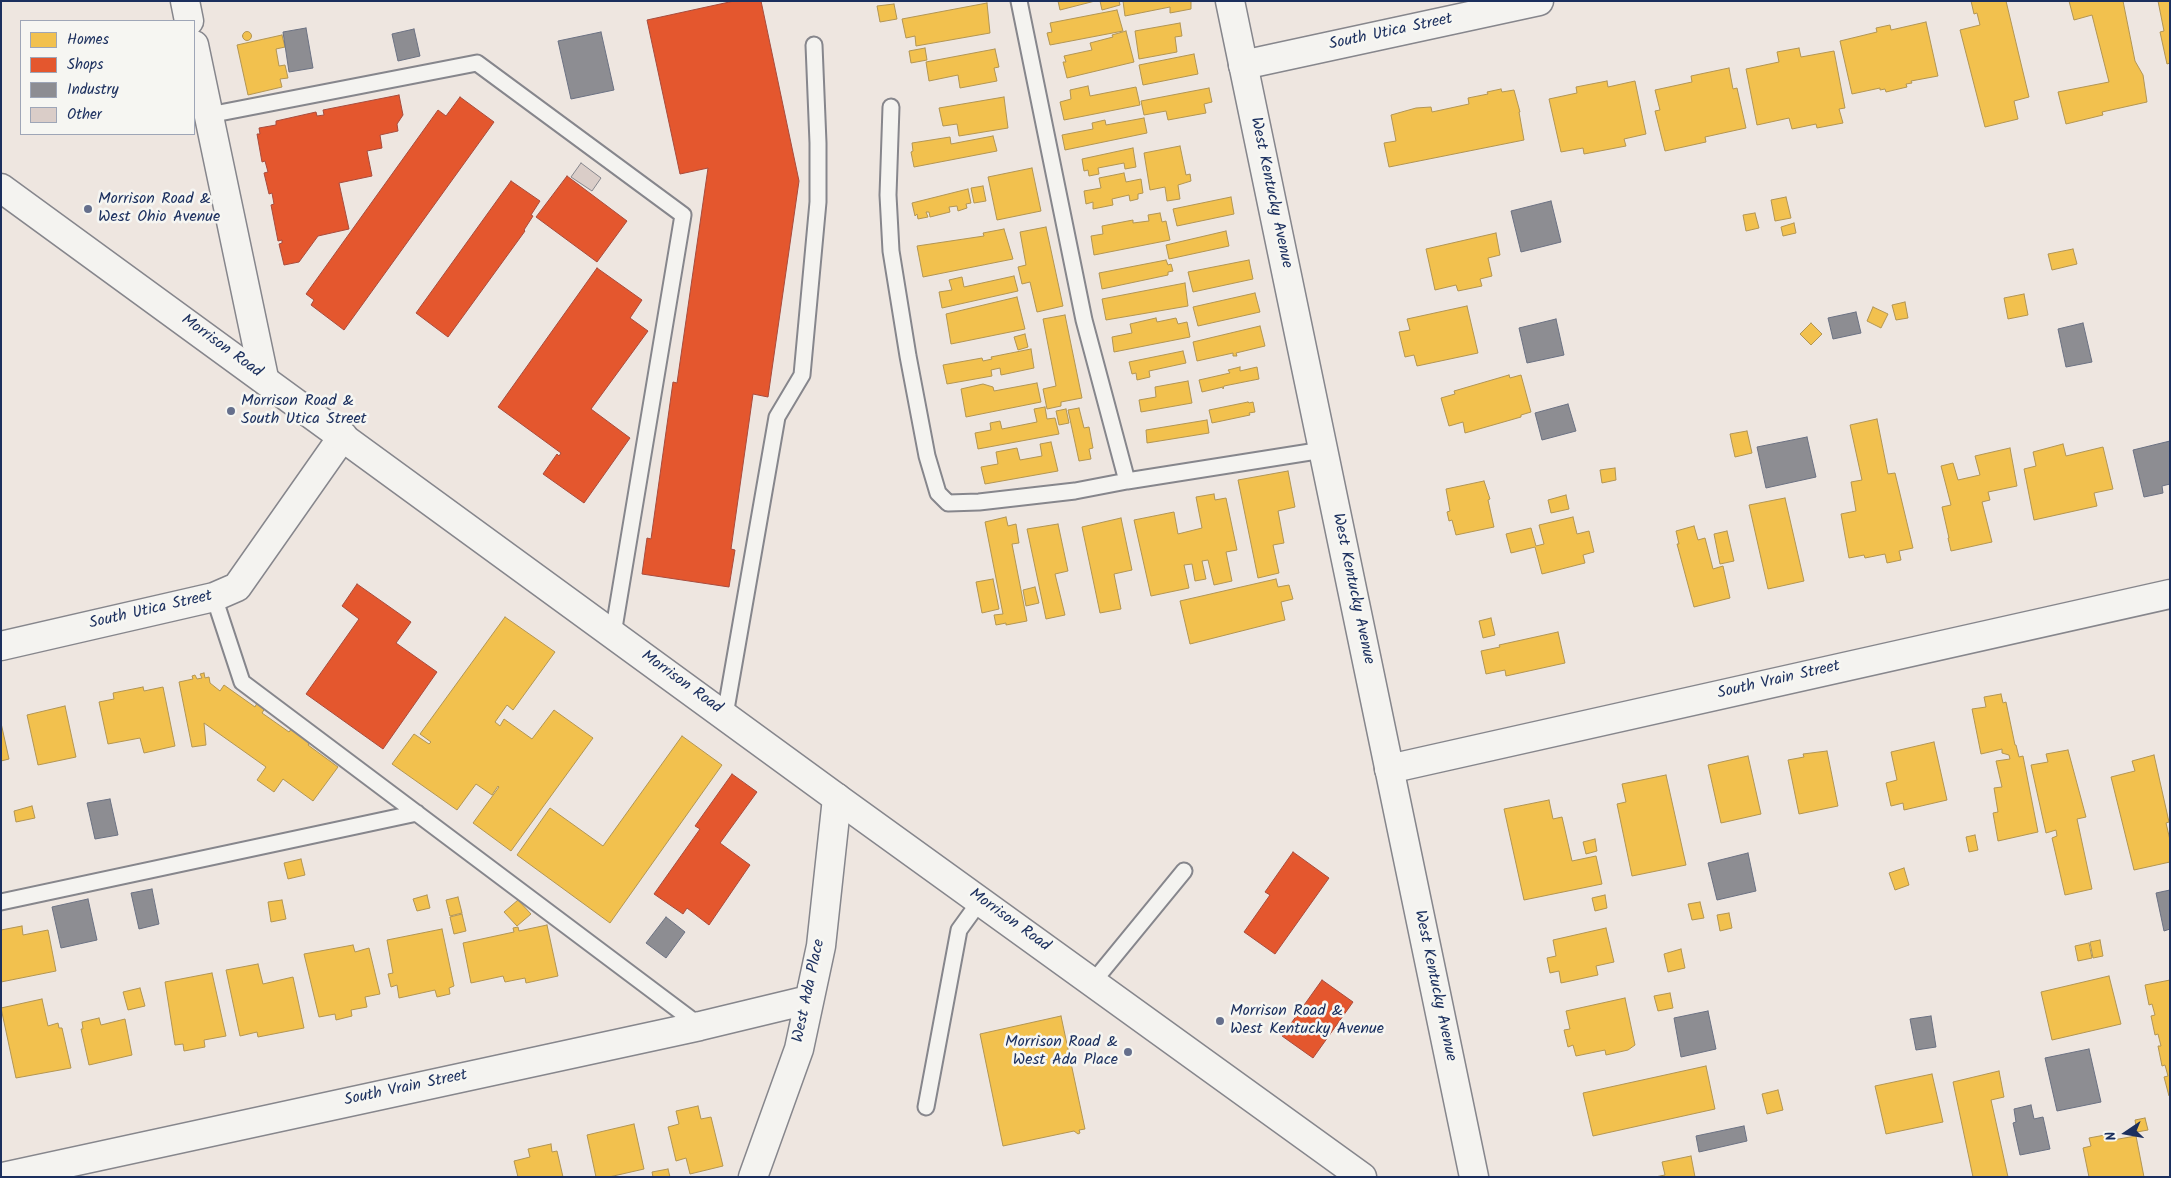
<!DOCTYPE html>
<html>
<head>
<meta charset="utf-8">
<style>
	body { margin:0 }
	#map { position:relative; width:2171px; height:1178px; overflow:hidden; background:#eee6e0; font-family:Kalam,sans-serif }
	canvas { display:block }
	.frame { position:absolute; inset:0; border:2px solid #1b2f5e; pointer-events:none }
	.legend { position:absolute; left:20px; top:20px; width:175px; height:115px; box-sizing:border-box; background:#f6f6f2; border:1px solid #9ea6b7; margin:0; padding:6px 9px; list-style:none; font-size:15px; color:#1b2f5e }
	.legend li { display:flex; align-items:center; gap:10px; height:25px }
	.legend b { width:25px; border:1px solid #9ea6b7 }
	.north { position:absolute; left:2101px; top:1108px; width:50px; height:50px; -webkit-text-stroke:4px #f6f6f2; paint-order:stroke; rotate:258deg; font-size:14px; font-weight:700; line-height:20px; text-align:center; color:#1b2f5e }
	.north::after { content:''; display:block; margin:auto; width:18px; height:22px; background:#1b2f5e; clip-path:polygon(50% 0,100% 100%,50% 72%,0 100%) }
</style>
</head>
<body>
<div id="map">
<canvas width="2171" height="1178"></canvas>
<div class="frame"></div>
<ul class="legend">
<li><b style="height:14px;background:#f2c14e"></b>Homes</li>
<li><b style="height:14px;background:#e4572e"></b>Shops</li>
<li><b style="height:14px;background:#8d8d92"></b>Industry</li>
<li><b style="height:14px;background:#dacdc8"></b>Other</li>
</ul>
<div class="north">N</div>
</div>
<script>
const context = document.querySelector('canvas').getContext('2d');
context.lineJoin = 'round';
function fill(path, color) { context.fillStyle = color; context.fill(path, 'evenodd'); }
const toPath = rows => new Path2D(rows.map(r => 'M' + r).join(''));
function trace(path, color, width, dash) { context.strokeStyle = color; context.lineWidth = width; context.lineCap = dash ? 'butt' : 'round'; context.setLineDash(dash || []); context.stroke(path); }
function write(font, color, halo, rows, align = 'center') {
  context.font = font + ' Kalam,sans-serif'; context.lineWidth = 5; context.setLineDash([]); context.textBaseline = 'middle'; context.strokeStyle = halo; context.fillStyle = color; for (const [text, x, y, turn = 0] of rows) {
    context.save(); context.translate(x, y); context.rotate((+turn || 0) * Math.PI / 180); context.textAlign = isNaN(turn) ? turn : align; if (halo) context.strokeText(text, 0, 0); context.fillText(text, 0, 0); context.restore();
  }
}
const homes = toPath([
	[1058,1,1095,1,1060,10,1058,1],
	[1100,1,1119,1,1120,5,1102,10,1100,1],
	[1123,1,1191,1,1191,9,1170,13,1170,7,1125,16,1123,1],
	[1971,1,2006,1,2029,97,2014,101,2018,119,1985,127,1960,30,1980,25,1977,13,1974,14,1971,1],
	[2069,1,2123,1,2135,61,2143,75,2147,102,2102,112,2103,115,2066,124,2058,92,2109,82,2092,15,2074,20,2069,1],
	[2158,1,2170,1,2170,63,2167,64,2160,32,2164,31,2158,1],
	[987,3,990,33,916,46,915,36,906,38,902,19,987,3],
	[894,4,897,19,880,22,877,6,894,4],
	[1117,10,1123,31,1050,45,1047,33,1052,32,1050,23,1117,10],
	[1926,22,1938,76,1911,81,1912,83,1906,84,1907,87,1886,92,1885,89,1880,90,1880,88,1852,94,1840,41,1877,32,1876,28,1890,25,1891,30,1926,22],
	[1180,23,1182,36,1175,37,1177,52,1139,59,1135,31,1180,23],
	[1126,31,1134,62,1067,78,1063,62,1066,62,1064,56,1092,50,1090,43,1113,37,1112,35,1126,31],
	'242.5 36a4.5 4.5 0 1 1 9 0a4.5 4.5 0 1 1-9 0Z',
	[282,35,285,47,276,49,279,66,285,65,288,78,280,79,282,87,248,95,237,45,282,35],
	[925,48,927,60,911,63,909,51,925,48],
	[1799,48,1801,57,1834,51,1845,108,1839,109,1843,123,1817,128,1816,124,1792,129,1789,118,1757,125,1746,69,1779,62,1777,52,1799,48],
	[995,49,999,67,994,68,997,81,960,88,958,75,929,81,926,62,995,49],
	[1194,54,1198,74,1143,85,1139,65,1194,54],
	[1729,68,1733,89,1737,88,1746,128,1705,137,1706,142,1665,151,1655,111,1660,110,1655,90,1692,82,1691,76,1729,68],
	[1607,81,1608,87,1635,81,1646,134,1624,139,1626,146,1584,154,1583,148,1561,152,1549,99,1577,93,1576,87,1607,81],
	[1088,86,1090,96,1136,87,1140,105,1064,120,1060,102,1071,99,1070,90,1088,86],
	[1209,88,1212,102,1204,104,1206,113,1168,120,1166,111,1144,115,1141,101,1209,88],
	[1501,89,1502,92,1514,90,1520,112,1519,112,1524,140,1389,167,1384,143,1396,141,1391,115,1416,108,1431,107,1432,112,1469,104,1468,98,1488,94,1487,92,1501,89],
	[1004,97,1008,128,959,136,957,124,943,126,939,108,1004,97],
	[1144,118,1147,133,1065,150,1062,135,1093,129,1092,123,1105,120,1106,125,1144,118],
	[993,136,997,151,914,167,911,152,913,151,912,143,950,137,951,144,993,136],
	[1180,146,1186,175,1190,174,1191,181,1178,185,1180,199,1167,201,1165,187,1150,190,1144,153,1180,146],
	[1133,148,1136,167,1125,169,1124,163,1098,168,1099,174,1089,176,1088,170,1084,171,1082,159,1133,148],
	[1032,168,1041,211,997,220,988,177,1032,168],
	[1124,173,1126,182,1141,179,1143,193,1138,194,1138,199,1130,201,1129,195,1112,199,1113,205,1093,209,1093,202,1086,204,1084,191,1101,188,1099,178,1124,173],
	[983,186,986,201,974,203,971,188,983,186],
	[968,189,971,203,966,204,967,208,958,211,957,206,949,207,950,212,930,217,929,212,926,212,928,217,918,219,917,214,915,216,912,203,968,189],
	[1231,197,1234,214,1177,226,1173,209,1231,197],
	[1786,197,1791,218,1775,221,1771,200,1786,197],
	[1160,213,1162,222,1166,221,1170,240,1094,255,1091,236,1103,234,1102,226,1133,220,1133,223,1149,221,1148,215,1160,213],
	[1755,213,1759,228,1746,231,1743,215,1755,213],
	[1794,223,1796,233,1783,236,1781,227,1794,223],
	[1046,227,1063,306,1037,312,1030,282,1022,284,1018,267,1026,265,1020,232,1046,227],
	[1004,229,1013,259,923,277,917,246,984,236,983,233,1004,229],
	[1226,231,1229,246,1169,259,1166,245,1226,231],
	[1496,233,1500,255,1488,258,1492,276,1480,279,1482,286,1458,291,1456,285,1435,290,1426,249,1496,233],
	[2073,249,2077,264,2052,270,2048,254,2073,249],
	[1166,260,1168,265,1171,264,1173,271,1168,272,1168,275,1102,289,1099,273,1166,260],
	[1249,260,1253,279,1193,292,1188,272,1249,260],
	[1014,276,1018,291,942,308,939,292,952,290,949,280,962,277,964,287,1014,276],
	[1185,283,1188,306,1106,320,1102,299,1185,283],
	[1255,293,1260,312,1198,326,1193,307,1255,293],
	[2024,294,2028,315,2008,319,2004,298,2024,294],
	[1017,297,1025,329,951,344,946,314,1017,297],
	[1905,302,1908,318,1896,320,1892,305,1905,302],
	[1467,306,1478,353,1417,366,1414,355,1405,357,1399,332,1410,330,1407,319,1467,306],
	[1873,307,1888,314,1881,328,1867,321,1873,307],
	[1065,315,1082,398,1061,402,1061,406,1047,409,1043,389,1056,386,1043,319,1065,315],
	[1156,318,1157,322,1176,318,1178,324,1187,322,1190,337,1114,352,1112,337,1132,333,1130,324,1156,318],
	[1811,323,1822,334,1811,345,1800,334,1811,323],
	[1260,326,1265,346,1236,353,1237,356,1233,356,1233,353,1197,361,1193,342,1260,326],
	[1025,334,1028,347,1018,350,1014,337,1025,334],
	[1031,349,1034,368,1001,375,1000,368,991,370,992,376,947,384,943,365,982,358,983,361,992,359,991,357,1031,349],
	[1183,351,1186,363,1149,371,1150,377,1137,380,1136,373,1132,374,1129,362,1183,351],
	[1240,367,1240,371,1257,367,1259,379,1224,386,1223,389,1223,387,1202,392,1199,380,1230,373,1228,370,1240,367],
	[1509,375,1510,378,1521,375,1531,412,1521,415,1521,417,1465,433,1463,422,1449,426,1441,398,1455,394,1454,391,1509,375],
	[1188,381,1192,403,1141,412,1139,400,1156,397,1155,387,1188,381],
	[1037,383,1041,402,966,417,961,389,983,384,993,387,994,391,1037,383],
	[1248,402,1249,403,1253,402,1255,412,1249,413,1250,415,1212,423,1209,410,1248,402],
	[1045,407,1047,419,1055,418,1059,434,978,449,975,433,991,430,990,423,1000,421,1002,429,1037,422,1034,409,1045,407],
	[1079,408,1084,428,1089,427,1093,448,1089,449,1091,459,1079,461,1068,410,1079,408],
	[1066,409,1069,423,1059,425,1056,411,1066,409],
	[1877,419,1888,474,1895,473,1913,548,1899,551,1901,560,1887,563,1885,554,1865,558,1864,555,1849,558,1841,514,1856,511,1851,482,1862,480,1850,425,1877,419],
	[1207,420,1209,433,1147,443,1146,430,1207,420],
	[1747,431,1752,453,1735,457,1730,434,1747,431],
	[1051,442,1058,471,985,484,981,467,998,464,996,452,1017,448,1020,460,1042,456,1040,444,1051,442],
	[2063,444,2066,456,2103,447,2113,489,2094,493,2097,506,2034,520,2024,469,2036,466,2033,452,2063,444],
	[2010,448,2017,486,1988,492,1990,500,1982,502,1992,542,1951,551,1948,538,1949,538,1942,507,1951,505,1941,466,1953,463,1958,480,1980,475,1975,456,2010,448],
	[1615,468,1616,480,1602,483,1600,470,1615,468],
	[1288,471,1295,507,1278,511,1284,543,1273,545,1279,573,1258,578,1238,480,1288,471],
	[1484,481,1490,499,1488,500,1494,527,1456,535,1452,520,1449,521,1447,512,1450,511,1446,489,1484,481],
	[1214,494,1215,500,1226,498,1237,550,1226,552,1232,581,1214,585,1208,560,1202,561,1206,579,1195,581,1192,564,1184,565,1189,588,1151,596,1134,520,1174,512,1178,534,1202,528,1196,497,1214,494],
	[1566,495,1569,509,1551,513,1548,500,1566,495],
	[1785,498,1804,581,1768,589,1749,505,1785,498],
	[1006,517,1008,526,1016,524,1019,543,1012,544,1027,621,1006,625,1006,623,996,625,994,615,1003,614,985,522,1006,517],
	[1573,517,1577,534,1589,531,1594,552,1583,555,1585,563,1542,574,1535,547,1511,553,1506,534,1531,528,1536,546,1544,544,1539,525,1573,517],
	[1121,518,1132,570,1114,574,1121,609,1100,613,1082,527,1121,518],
	[1058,524,1068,571,1055,574,1065,615,1046,619,1027,529,1058,524],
	[1694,526,1698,540,1705,538,1713,569,1723,566,1730,598,1694,607,1677,544,1679,544,1676,531,1694,526],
	[1727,531,1734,561,1720,564,1714,534,1727,531],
	[993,579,999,609,982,613,976,582,993,579],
	[1276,579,1278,587,1289,585,1293,599,1281,602,1285,620,1190,644,1180,601,1276,579],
	[1035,587,1039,603,1026,606,1023,590,1035,587],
	[505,617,555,652,513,710,507,705,495,722,500,726,504,719,532,739,554,710,593,738,511,851,473,823,499,787,498,786,492,795,476,784,457,810,392,764,414,734,429,744,431,742,420,734,505,617],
	[1491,618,1495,635,1483,638,1479,621,1491,618],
	[1558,632,1565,663,1506,676,1505,670,1486,674,1481,651,1500,647,1499,645,1558,632],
	[204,673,205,678,209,677,210,683,220,691,224,685,255,707,257,703,265,708,262,713,289,732,293,727,312,740,308,745,338,767,313,801,283,779,274,792,257,780,266,767,204,723,206,745,192,747,179,682,193,679,192,676,195,675,197,679,202,678,200,674,204,673],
	[143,687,144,691,163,687,175,746,144,753,140,738,108,744,99,702,114,699,113,693,143,687],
	[2001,694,2003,703,2006,702,2015,745,2016,745,2019,757,2023,756,2038,832,1998,841,1993,813,1998,812,1994,788,2002,787,1996,761,2010,759,2009,755,2002,753,2002,749,1981,754,1972,709,1986,707,1984,697,2001,694],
	[65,706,76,757,38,765,27,715,65,706],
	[1,723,9,759,1,761,1,723],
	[682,736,722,765,610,923,517,855,550,808,603,846,682,736],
	[1934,742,1947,800,1904,810,1903,803,1891,806,1886,783,1897,780,1891,752,1934,742],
	[2068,750,2086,817,2077,819,2092,889,2065,895,2052,838,2057,836,2056,830,2046,833,2031,765,2048,762,2046,754,2068,750],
	[1827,751,1838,806,1799,814,1788,760,1804,757,1803,754,1827,751],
	[2154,755,2169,822,2166,823,2170,840,2170,862,2134,870,2111,777,2135,771,2132,761,2154,755],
	[1748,756,1761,814,1721,823,1708,765,1748,756],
	[1666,775,1686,865,1632,876,1617,804,1626,802,1622,784,1666,775],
	[1549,800,1553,819,1562,817,1572,861,1596,856,1602,884,1524,900,1504,809,1549,800],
	[32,806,35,818,16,822,14,811,32,806],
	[1975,835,1978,850,1969,852,1966,837,1975,835],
	[1595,839,1597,851,1586,854,1583,842,1595,839],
	[301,859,305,875,288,879,284,863,301,859],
	[1904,868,1909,885,1895,890,1889,873,1904,868],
	[427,895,430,908,417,911,413,899,427,895],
	[1605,895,1607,908,1595,911,1592,898,1605,895],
	[458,897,462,913,450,916,446,900,458,897],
	[282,900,286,919,271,922,268,902,282,900],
	[518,900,531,914,517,926,504,912,518,900],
	[1700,902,1704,918,1692,920,1688,904,1700,902],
	[1729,913,1732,928,1720,931,1717,915,1729,913],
	[462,914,466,931,454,934,450,917,462,914],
	[547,925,558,976,526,983,525,978,505,982,503,976,471,983,463,943,514,932,513,928,518,927,519,931,547,925],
	[22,926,23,935,48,930,56,971,1,982,1,930,22,926],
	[1606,928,1614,962,1596,966,1598,975,1561,983,1559,971,1550,973,1547,958,1556,956,1553,940,1606,928],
	[442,929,454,986,449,988,450,994,437,997,435,990,399,998,397,985,391,987,388,974,393,973,387,940,442,929],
	[2100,940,2103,956,2093,958,2090,942,2100,940],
	[2089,943,2092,958,2078,961,2075,946,2089,943],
	[353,945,355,952,369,948,380,994,365,997,367,1007,351,1010,352,1016,336,1020,335,1014,319,1017,304,954,353,945],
	[1681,949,1685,968,1668,972,1664,954,1681,949],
	[258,964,263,984,293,977,304,1028,258,1037,257,1032,240,1036,226,970,258,964],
	[212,973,226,1036,204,1040,205,1047,184,1051,183,1044,175,1045,165,982,212,973],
	[2109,976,2121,1024,2052,1040,2041,992,2109,976],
	[2170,980,2170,1096,2169,1096,2164,1077,2168,1076,2165,1065,2162,1066,2158,1046,2161,1046,2158,1034,2155,1035,2151,1016,2155,1015,2152,1004,2149,1005,2145,985,2170,980],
	[140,988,145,1006,128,1010,123,992,140,988],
	[1670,993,1673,1008,1658,1011,1654,996,1670,993],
	[1625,998,1635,1045,1628,1050,1606,1055,1605,1050,1576,1056,1573,1045,1568,1047,1564,1030,1570,1029,1566,1011,1625,998],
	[42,999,48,1026,58,1023,59,1028,62,1028,71,1068,16,1078,1,1008,42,999],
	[1061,1016,1085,1129,1079,1130,1080,1133,1078,1134,1074,1131,1003,1146,980,1034,1061,1016],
	[99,1018,101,1025,125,1019,132,1055,89,1065,81,1029,83,1029,82,1022,99,1018],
	[1706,1066,1715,1109,1593,1136,1583,1093,1706,1066],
	[1999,1071,2004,1097,1991,1100,2008,1177,1973,1177,1953,1082,1999,1071],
	[1932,1074,1943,1122,1886,1134,1875,1086,1932,1074],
	[1778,1090,1783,1110,1767,1114,1762,1094,1778,1090],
	[698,1106,701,1119,711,1117,723,1166,690,1174,686,1158,676,1161,668,1127,679,1124,676,1111,698,1106],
	[2145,1118,2148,1130,2137,1132,2135,1120,2145,1118],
	[634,1124,644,1169,609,1177,596,1177,587,1135,634,1124],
	[2105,1135,2107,1141,2136,1136,2144,1177,2089,1177,2083,1148,2091,1146,2089,1138,2105,1135],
	[551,1144,552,1152,557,1151,563,1177,518,1177,514,1161,530,1157,528,1149,551,1144],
	[1691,1156,1695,1177,1655,1177,1665,1175,1662,1162,1691,1156],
	[668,1169,670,1177,653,1177,652,1172,668,1169]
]);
const shops = toPath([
	[734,1,761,1,799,181,768,397,753,394,731,549,735,550,729,587,642,574,647,538,651,539,673,382,677,383,708,168,680,174,647,20,734,1],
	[399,95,403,115,397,124,398,131,380,135,382,148,367,151,372,176,339,183,349,229,318,236,299,262,284,265,279,244,282,243,282,240,278,241,271,205,274,204,272,193,269,194,264,173,268,172,265,161,262,162,257,134,260,134,259,128,276,125,276,121,316,112,317,116,324,115,323,110,399,95],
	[460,97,494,122,344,330,311,305,314,300,306,294,438,110,446,116,460,97],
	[567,176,627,221,597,262,536,217,567,176],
	[511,181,540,201,531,215,533,216,524,230,525,231,448,337,416,313,511,181],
	[597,268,642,300,630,318,648,331,591,409,630,438,584,503,543,474,557,454,559,456,561,453,498,407,597,268],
	[357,584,411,622,396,643,437,672,383,749,306,694,359,619,342,606,357,584],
	[732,774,757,792,720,843,750,865,709,925,687,908,683,914,654,894,700,829,695,826,732,774],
	[1293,852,1329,878,1275,954,1244,932,1270,895,1265,892,1293,852],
	[1322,980,1353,1002,1313,1058,1282,1036,1322,980]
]);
const industry = toPath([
	[306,28,313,68,289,72,283,32,306,28],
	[414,29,420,56,398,61,392,34,414,29],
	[601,32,614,90,571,99,558,41,601,32],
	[1551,201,1561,242,1521,252,1511,211,1551,201],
	[1856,312,1861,333,1833,339,1828,318,1856,312],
	[1556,319,1564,355,1527,363,1519,328,1556,319],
	[2083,323,2092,362,2066,367,2058,329,2083,323],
	[1568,404,1576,431,1542,440,1535,413,1568,404],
	[1807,437,1816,477,1766,488,1757,447,1807,437],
	[2170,441,2170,484,2162,486,2163,493,2144,497,2133,450,2170,441],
	[110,799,118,835,95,839,87,803,110,799],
	[1748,853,1756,891,1717,900,1708,863,1748,853],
	[152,889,159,924,139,929,131,893,152,889],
	[2170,890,2170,929,2164,931,2156,893,2170,890],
	[88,899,97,940,61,948,52,907,88,899],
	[666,917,685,932,666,958,646,943,666,917],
	[1708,1011,1716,1049,1681,1057,1674,1018,1708,1011],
	[1931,1016,1936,1047,1916,1050,1910,1019,1931,1016],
	[2089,1049,2101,1102,2057,1111,2045,1058,2089,1049],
	[2031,1105,2034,1119,2043,1117,2050,1149,2020,1155,2013,1123,2016,1122,2014,1109,2031,1105],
	[1744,1126,1747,1141,1699,1152,1696,1136,1744,1126]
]);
const building = toPath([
	[581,163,601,178,592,191,571,177,581,163]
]);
const lane = toPath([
	[1019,1,1084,320,1127,481,1323,450],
	[891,107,888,195,891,251,908,356,927,456,938,493,948,503,979,502,1075,491,1127,481],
	[209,115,477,63,683,215,613,634],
	[214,597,242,682,700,1026],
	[725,715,777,417,802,375,818,202,818,143,814,45],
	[1,902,417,813],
	[1093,982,1184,871],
	[926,1107,959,930,980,901]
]);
const street = toPath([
	[185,1,189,21],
	[194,45,264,378],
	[1243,65,1539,1],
	[1,646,214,597,237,587,343,436],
	[1389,769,2170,594],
	[3,1177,700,1026,808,1000],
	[753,1177,799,1049,821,946,837,798]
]);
const secondary = toPath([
	[1230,1,1474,1177],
	[1,188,837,798,1362,1177]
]);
const markers = [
	[88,209,5,"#656f8c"],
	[231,411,5,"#656f8c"],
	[1220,1021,5,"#656f8c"],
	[1128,1052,5,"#656f8c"]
];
const streetNames = [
	["South Utica Street",1391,33,-12],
	["West Kentucky Avenue",1270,193,78],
	["Morrison Road",221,347,36],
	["West Kentucky Avenue",1352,589,78],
	["South Utica Street",151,611,-13],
	["South Vrain Street",1779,681,-13],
	["Morrison Road",681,683,36],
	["Morrison Road",1009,921,36],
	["West Kentucky Avenue",1434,986,78],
	["West Ada Place",810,991,-78],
	["South Vrain Street",406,1089,-12]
];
const poiNames = [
	["Morrison Road &",98,200],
	["West Ohio Avenue",98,218],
	["Morrison Road &",241,402],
	["South Utica Street",241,420],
	["Morrison Road &",1230,1012],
	["West Kentucky Avenue",1230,1030],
	["Morrison Road &",1118,1043,"right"],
	["West Ada Place",1118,1061,"right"]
];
fill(homes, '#f2c14e');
trace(homes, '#b29553', 1);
fill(shops, '#e4572e');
trace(shops, '#a84b3c', 1);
fill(industry, '#8d8d92');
trace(industry, '#6b7182', 1);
fill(building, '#dacdc8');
trace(building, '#86868c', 1);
trace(lane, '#86868c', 19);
trace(street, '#86868c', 31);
trace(secondary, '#86868c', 31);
trace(lane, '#f4f3f0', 15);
trace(street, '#f4f3f0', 28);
trace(secondary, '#f4f3f0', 28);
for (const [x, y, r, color] of markers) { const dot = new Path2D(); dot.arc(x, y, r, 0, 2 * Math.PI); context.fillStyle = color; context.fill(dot); trace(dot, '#f6f6f2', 2); }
write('16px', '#1b2f5e', '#f6f6f2', streetNames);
write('16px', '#1b2f5e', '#f6f6f2', poiNames, 'left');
</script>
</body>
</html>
